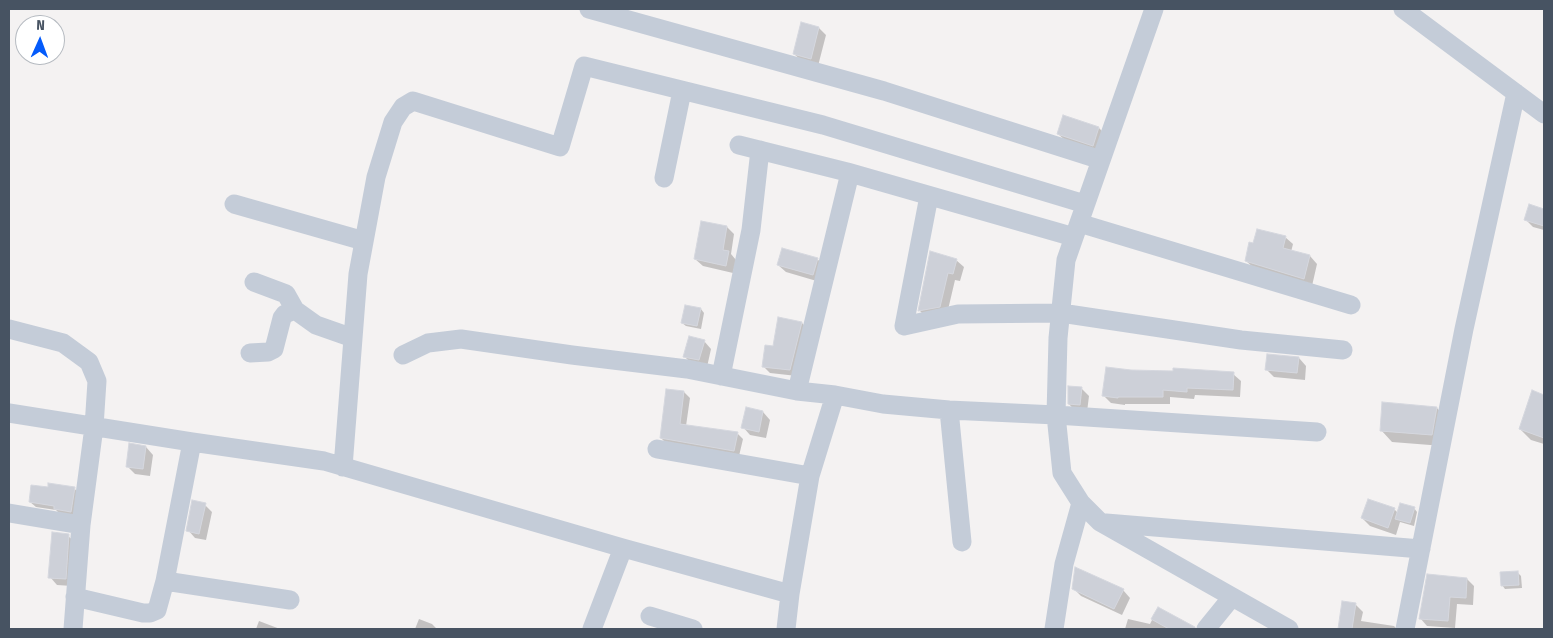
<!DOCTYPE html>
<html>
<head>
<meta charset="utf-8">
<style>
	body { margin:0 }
	#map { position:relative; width:1553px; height:638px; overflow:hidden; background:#f4f2f2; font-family:"Fira Sans Condensed",sans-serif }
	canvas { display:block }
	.frame { position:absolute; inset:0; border:10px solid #475362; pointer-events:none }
	.north { position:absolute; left:15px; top:15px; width:50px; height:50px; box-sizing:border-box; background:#fff; border:1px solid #b5bac0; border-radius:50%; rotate:2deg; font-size:14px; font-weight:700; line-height:20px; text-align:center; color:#475362 }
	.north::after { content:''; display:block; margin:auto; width:18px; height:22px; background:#045bfb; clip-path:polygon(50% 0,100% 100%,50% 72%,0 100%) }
</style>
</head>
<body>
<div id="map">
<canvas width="1553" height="638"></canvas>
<div class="frame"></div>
<div class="north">N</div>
</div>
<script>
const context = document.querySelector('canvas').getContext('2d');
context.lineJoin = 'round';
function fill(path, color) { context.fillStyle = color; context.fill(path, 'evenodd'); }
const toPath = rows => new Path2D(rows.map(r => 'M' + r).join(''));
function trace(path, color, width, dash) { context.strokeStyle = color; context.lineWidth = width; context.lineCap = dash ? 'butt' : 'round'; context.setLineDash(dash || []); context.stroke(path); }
const shadow = toPath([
	[819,28,826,35,818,66,802,61,794,54],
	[1099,128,1106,135,1101,152,1066,141,1058,134],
	[1530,205,1544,210,1544,230,1533,227,1525,219],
	[727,227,734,234,731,254,736,260,733,273,703,266,695,259],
	[1285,237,1293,244,1291,252,1310,256,1317,264,1312,286,1254,268,1246,261,1254,245],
	[931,253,956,260,964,267,960,281,955,280,947,314,927,318,920,311],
	[817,259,825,266,820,282,786,272,778,265],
	[686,306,701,309,704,313,701,329,686,326,682,323],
	[802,323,808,329,797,376,770,373,764,367,774,347],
	[704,341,711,349,707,367,692,364,685,357],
	[1299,358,1306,366,1305,380,1274,377,1267,370],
	[1131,371,1233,374,1241,381,1240,397,1195,395,1194,399,1170,397,1170,404,1125,404,1125,405,1111,403,1104,396],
	[1081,388,1089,396,1087,412,1076,412,1069,404],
	[684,392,690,398,686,426,737,433,743,439,739,456,667,444,661,438],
	[1533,392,1544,396,1544,444,1531,440,1520,429],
	[1437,408,1448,420,1443,446,1392,442,1381,430],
	[747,409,763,412,770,420,766,438,750,435,743,427],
	[146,447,153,455,150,476,135,474,127,466],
	[74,488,79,494,76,517,60,514,56,510,36,507,30,502],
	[205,505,212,512,206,540,195,538,188,530],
	[1414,508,1417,512,1414,526,1400,522,1396,535,1370,526,1362,518,1394,509,1398,513],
	[68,536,76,543,72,586,57,585,50,577],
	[1517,572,1521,576,1522,588,1505,589,1502,585],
	[1467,579,1474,586,1473,605,1457,604,1455,628,1427,626,1420,618],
	[1073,588,1123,590,1130,598,1122,615,1081,596],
	[1343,602,1355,604,1363,612,1361,621,1394,626,1397,629,1339,629],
	[1158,608,1189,626,1193,629,1125,629,1128,619,1150,624],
	[419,619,432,624,437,629,415,629],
	[259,621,280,629,256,629]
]);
const building = toPath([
	[801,22,819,27,811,59,793,54,801,22],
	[1063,115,1099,127,1093,146,1057,134,1063,115],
	[1529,204,1544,209,1544,226,1524,220,1529,204],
	[701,221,727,226,723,250,729,251,726,266,694,259,701,221],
	[1257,229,1286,236,1283,248,1310,255,1304,279,1245,261,1249,242,1253,243,1257,229],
	[782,248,818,258,813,275,777,265,782,248],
	[930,251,957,259,953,274,948,273,940,307,918,311,930,251],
	[685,305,701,308,697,326,681,323,685,305],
	[778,317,802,322,790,370,762,367,765,345,773,346,778,317],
	[689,336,705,340,699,360,683,357,689,336],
	[1267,354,1299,357,1297,373,1265,370,1267,354],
	[1106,367,1131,370,1173,371,1173,368,1234,372,1233,390,1187,388,1187,392,1163,390,1163,397,1118,397,1118,398,1102,396,1106,367],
	[1068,386,1082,387,1080,405,1068,404,1068,386],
	[666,389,684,391,680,424,738,432,734,451,660,438,666,389],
	[1532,390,1544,395,1544,438,1519,429,1532,390],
	[1382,402,1437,407,1432,435,1380,431,1382,402],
	[746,407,763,411,759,432,741,428,746,407],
	[129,443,146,446,143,469,126,467,129,443],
	[48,483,75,487,71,512,54,509,54,506,29,502,31,485,48,487,48,483],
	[1368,499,1395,508,1388,528,1361,518,1368,499],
	[192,500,206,503,199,534,186,531,192,500],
	[1400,503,1415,507,1410,523,1395,519,1400,503],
	[52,532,69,534,66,579,48,578,52,532],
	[1075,567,1124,589,1114,609,1072,589,1075,567],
	[1518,571,1519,585,1501,586,1500,572,1518,571],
	[1427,574,1467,578,1466,598,1450,597,1448,621,1419,619,1427,574],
	[1342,601,1356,603,1352,629,1338,629,1342,601],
	[1158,607,1195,627,1195,629,1169,629,1151,619,1158,607]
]);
const minor = toPath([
	[589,9,884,91,1101,160],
	[1154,9,1066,260,1058,338,1056,415,1062,473,1081,503,1100,522,1289,629],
	[1403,9,1544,114],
	[739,145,847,172,1074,237],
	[664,178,682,91],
	[929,196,904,326,958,314,1061,313,1241,340,1343,350],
	[234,204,364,241],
	[1079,223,1351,305],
	[254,282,286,294,295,310,316,325,353,338],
	[9,329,63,343,89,362,97,381,94,427,81,525,73,629],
	[250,353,268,352,274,349,282,318,285,314,295,310],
	[403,355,428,343,461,339,572,355,687,369,797,391,835,395,883,404,949,410,1056,415,1317,432],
	[721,376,751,230,760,150],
	[797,391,850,173],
	[949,410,962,542],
	[9,413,192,442,324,461,623,548,790,594],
	[657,449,810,476],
	[343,467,358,274,376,177,393,122,403,107,413,101,560,147,584,66,823,125,1085,204],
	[9,513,81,525],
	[1106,523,1421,549],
	[165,581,290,600],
	[75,597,143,613,150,613,157,610,165,581,192,442],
	[650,616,693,629],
	[592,629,623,548],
	[786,629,790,594,810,476,835,395],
	[1054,629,1064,564,1081,503],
	[1206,629,1232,597],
	[1405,629,1464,329,1516,93]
]);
fill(shadow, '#0003');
fill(building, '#cdd0d8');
trace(building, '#d5d7de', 1);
trace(minor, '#c4ccd8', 19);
</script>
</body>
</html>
